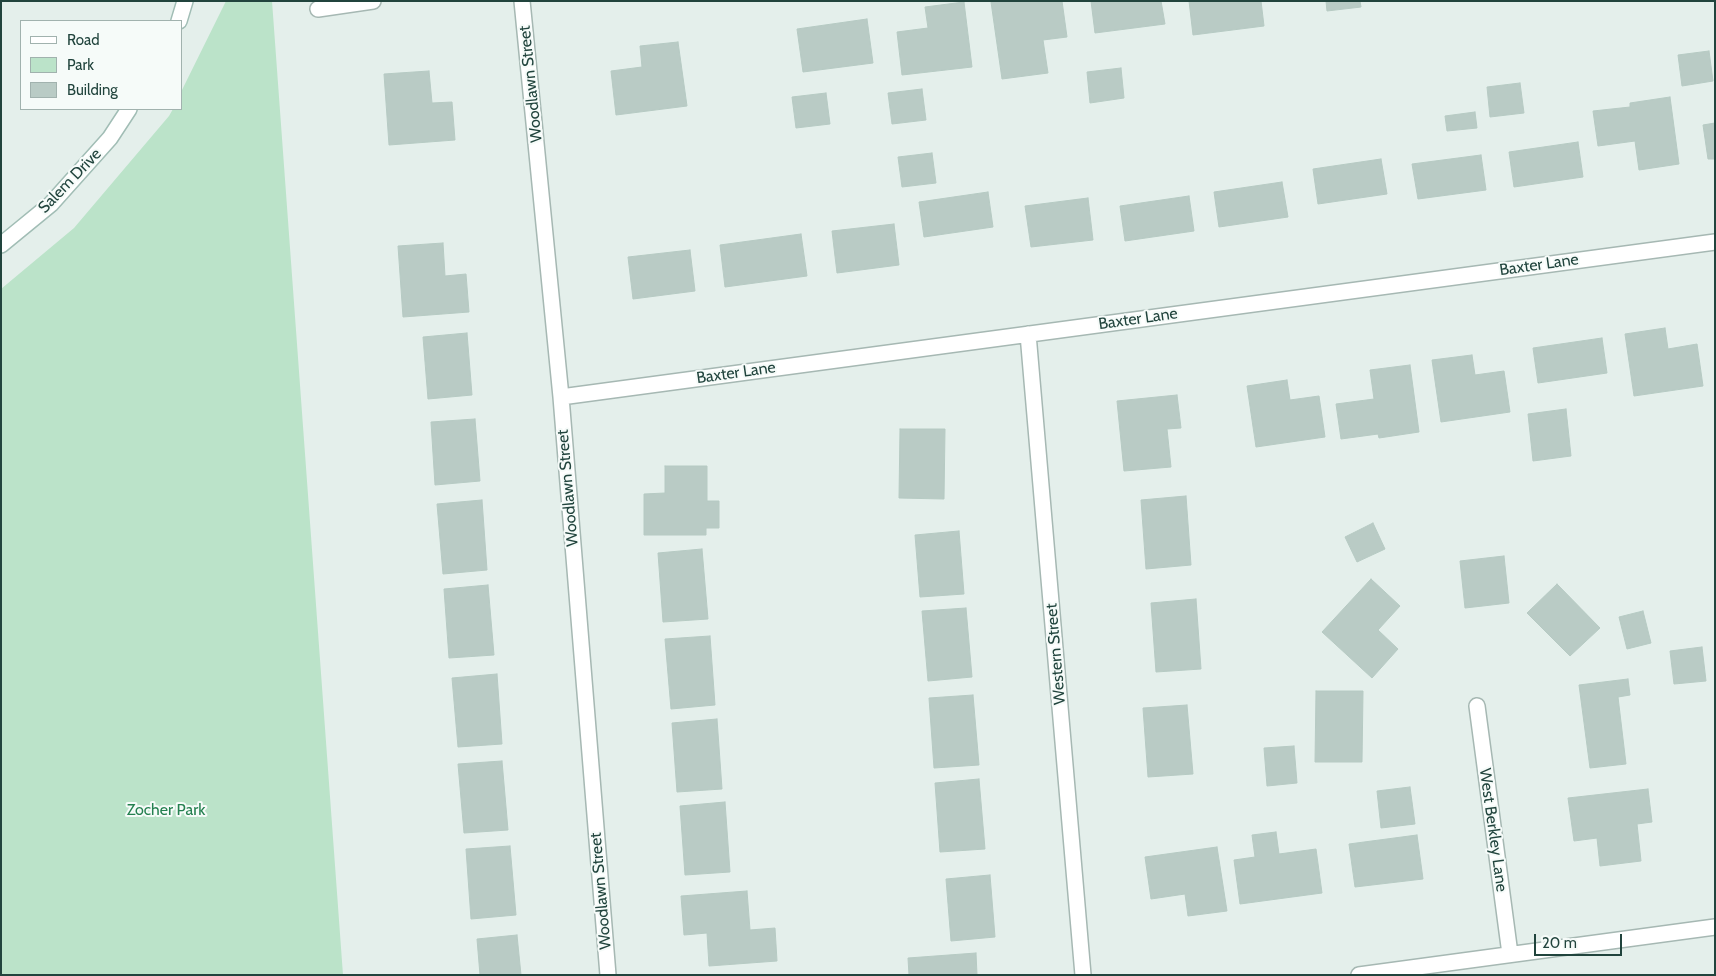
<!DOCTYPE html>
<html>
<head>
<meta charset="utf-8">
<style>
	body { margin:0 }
	#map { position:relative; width:1716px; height:976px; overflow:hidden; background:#e4efeb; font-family:Cabin,sans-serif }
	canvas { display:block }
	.frame { position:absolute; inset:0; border:2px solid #21443d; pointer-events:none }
	.legend { position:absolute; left:20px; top:20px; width:162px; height:90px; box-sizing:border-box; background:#f6fbf9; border:1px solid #a1b2ae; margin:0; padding:6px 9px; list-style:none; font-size:15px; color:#21443d }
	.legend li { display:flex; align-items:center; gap:10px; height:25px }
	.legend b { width:25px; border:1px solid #a1b2ae }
	.scale { position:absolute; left:1534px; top:934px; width:88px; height:22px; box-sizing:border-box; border:2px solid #21443d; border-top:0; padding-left:6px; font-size:15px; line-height:18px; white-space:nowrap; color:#21443d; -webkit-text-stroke:4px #f6fbf9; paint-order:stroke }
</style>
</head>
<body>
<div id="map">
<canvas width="1716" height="976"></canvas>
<div class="frame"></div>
<ul class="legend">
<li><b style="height:6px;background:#fff"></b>Road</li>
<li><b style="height:14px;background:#bbe3c9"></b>Park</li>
<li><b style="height:14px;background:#b9cbc5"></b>Building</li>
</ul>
<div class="scale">20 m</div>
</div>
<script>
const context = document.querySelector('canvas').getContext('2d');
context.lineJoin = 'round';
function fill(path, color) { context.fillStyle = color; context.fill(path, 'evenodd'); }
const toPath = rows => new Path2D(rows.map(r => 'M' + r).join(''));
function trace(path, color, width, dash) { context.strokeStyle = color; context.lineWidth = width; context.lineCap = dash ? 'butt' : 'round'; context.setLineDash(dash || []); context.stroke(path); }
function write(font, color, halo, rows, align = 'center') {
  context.font = font + ' Cabin,sans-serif'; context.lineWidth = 4; context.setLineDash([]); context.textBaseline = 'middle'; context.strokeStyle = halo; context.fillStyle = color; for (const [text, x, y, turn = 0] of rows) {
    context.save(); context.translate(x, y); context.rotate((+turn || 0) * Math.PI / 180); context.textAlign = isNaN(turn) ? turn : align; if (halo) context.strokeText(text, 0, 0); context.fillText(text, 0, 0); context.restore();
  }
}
const green = toPath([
	[226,1,272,1,343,975,1,975,1,289,74,228,169,116,173,109,181,109,181,92]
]);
const building = toPath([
	[997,1,1062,1,1067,37,1043,40,1048,73,1002,79,991,2,997,1],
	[1091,1,1161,1,1165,24,1095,33,1091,1],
	[1189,1,1261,1,1264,26,1193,35,1189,1],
	[1326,1,1360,1,1361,7,1327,11,1326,1],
	[964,2,972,67,902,75,897,32,928,28,925,7,964,2],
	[867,19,873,63,803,72,797,29,867,19],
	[678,42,687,106,616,115,611,71,642,67,640,46,678,42],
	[1709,51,1713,81,1682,86,1678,55,1709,51],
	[1121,68,1124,98,1090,103,1087,72,1121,68],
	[429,71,432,103,452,102,455,140,389,145,384,74,429,71],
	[1520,83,1524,113,1490,117,1487,87,1520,83],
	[922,89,926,120,892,124,888,93,922,89],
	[826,93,830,124,796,128,792,97,826,93],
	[1670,97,1679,164,1639,170,1635,141,1598,146,1593,111,1630,107,1630,103,1670,97],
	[1475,112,1477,128,1447,131,1445,116,1475,112],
	[1715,123,1715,159,1708,159,1703,125,1715,123],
	[1578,142,1583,177,1514,187,1509,152,1578,142],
	[932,153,936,183,902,187,898,157,932,153],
	[1481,155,1486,190,1418,199,1412,164,1481,155],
	[1381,159,1387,194,1318,204,1313,169,1381,159],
	[1282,182,1288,217,1219,227,1214,192,1282,182],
	[988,192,993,227,924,237,919,202,988,192],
	[1189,196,1194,231,1125,241,1120,206,1189,196],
	[1088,198,1093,240,1031,247,1025,206,1088,198],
	[894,224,899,265,837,273,832,231,894,224],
	[801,234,807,276,725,287,720,245,801,234],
	[443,243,445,276,466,274,469,312,403,317,398,246,443,243],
	[690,250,695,291,633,299,628,257,690,250],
	[1665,328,1668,349,1697,344,1703,386,1634,396,1625,334,1665,328],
	[467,333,472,395,428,399,423,337,467,333],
	[1602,338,1607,373,1538,383,1533,348,1602,338],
	[1472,355,1475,375,1504,371,1510,412,1441,422,1432,360,1472,355],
	[1410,365,1419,432,1379,438,1378,434,1341,439,1336,404,1374,399,1370,370,1410,365],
	[1287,380,1290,400,1319,396,1325,437,1256,447,1247,386,1287,380],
	[1177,395,1181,428,1167,429,1171,467,1124,471,1117,401,1177,395],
	[1566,409,1571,456,1533,461,1528,414,1566,409],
	[475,419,480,481,435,485,431,422,475,419],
	[900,429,945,429,944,499,899,498,900,429],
	[665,466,707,466,707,501,719,501,719,528,706,528,706,535,644,535,644,494,665,493,665,466],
	[1186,496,1191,565,1146,569,1141,500,1186,496],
	[482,500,487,570,443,574,437,504,482,500],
	[1373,523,1385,549,1357,562,1345,537,1373,523],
	[959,531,964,594,920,597,915,535,959,531],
	[702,549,708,619,663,622,658,553,702,549],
	[1504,556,1509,603,1465,608,1460,561,1504,556],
	[1371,579,1400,606,1378,630,1398,649,1372,678,1322,632,1371,579],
	[1557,584,1600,628,1570,656,1527,613,1557,584],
	[488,585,494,655,449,658,444,589,488,585],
	[1196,599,1201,669,1156,672,1151,603,1196,599],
	[966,608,972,677,928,681,922,611,966,608],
	[1643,611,1651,643,1627,649,1619,617,1643,611],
	[710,636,715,705,671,709,665,639,710,636],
	[1702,647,1706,681,1674,684,1670,651,1702,647],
	[497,674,502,744,458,747,452,678,497,674],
	[1628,679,1630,695,1618,697,1626,764,1590,768,1579,685,1628,679],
	[1316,691,1363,691,1362,762,1315,762,1316,691],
	[973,695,979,765,934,768,929,698,973,695],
	[1187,705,1193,774,1148,777,1143,708,1187,705],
	[717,719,722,789,677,792,672,723,717,719],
	[1294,746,1297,783,1267,786,1264,748,1294,746],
	[502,761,508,830,464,833,458,764,502,761],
	[979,779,985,849,940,852,935,783,979,779],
	[1410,787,1415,824,1381,828,1377,791,1410,787],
	[1648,789,1652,822,1637,824,1641,861,1600,866,1597,838,1574,841,1568,798,1648,789],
	[725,802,730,872,685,875,680,806,725,802],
	[1276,832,1279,854,1316,849,1322,893,1240,904,1234,860,1255,857,1252,835,1276,832],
	[1417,835,1423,879,1355,887,1349,844,1417,835],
	[510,846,516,915,471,919,466,849,510,846],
	[1217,847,1227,911,1188,916,1185,894,1151,899,1145,857,1217,847],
	[990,875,995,937,951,941,946,879,990,875],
	[747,891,750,930,775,928,777,961,709,966,707,933,684,935,681,896,747,891],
	[517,935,521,975,480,975,477,939,517,935],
	[976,953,977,975,909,975,908,958,976,953]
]);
const street = toPath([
	[522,1,561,397,608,975],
	[318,9,373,1],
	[1028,334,1083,975],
	[561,397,1715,242],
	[1477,706,1510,954],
	[1359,975,1715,927]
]);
const secondary = toPath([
	[179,21,185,1],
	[1,245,51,204,110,138,129,109]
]);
const streetNames = [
	["Woodlawn Street",531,84,-96],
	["Salem Drive",70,181,-46],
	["Baxter Lane",1539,265,-8],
	["Baxter Lane",1138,319,-8],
	["Baxter Lane",736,373,-8],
	["Woodlawn Street",568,488,-95],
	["Western Street",1056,654,-95],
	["West Berkley Lane",1493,830,82],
	["Woodlawn Street",601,891,-95]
];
const parkNames = [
	["Zocher Park",166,810]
];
fill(green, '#bbe3c9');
fill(building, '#b9cbc5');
trace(building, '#b6cac3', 1);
trace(street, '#a6b8b3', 18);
trace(secondary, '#a1bdb5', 18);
trace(street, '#fff', 15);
trace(secondary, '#fff', 15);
write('16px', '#21443d', '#f6fbf9', streetNames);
write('16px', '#258050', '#f6fbf9', parkNames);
</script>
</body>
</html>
